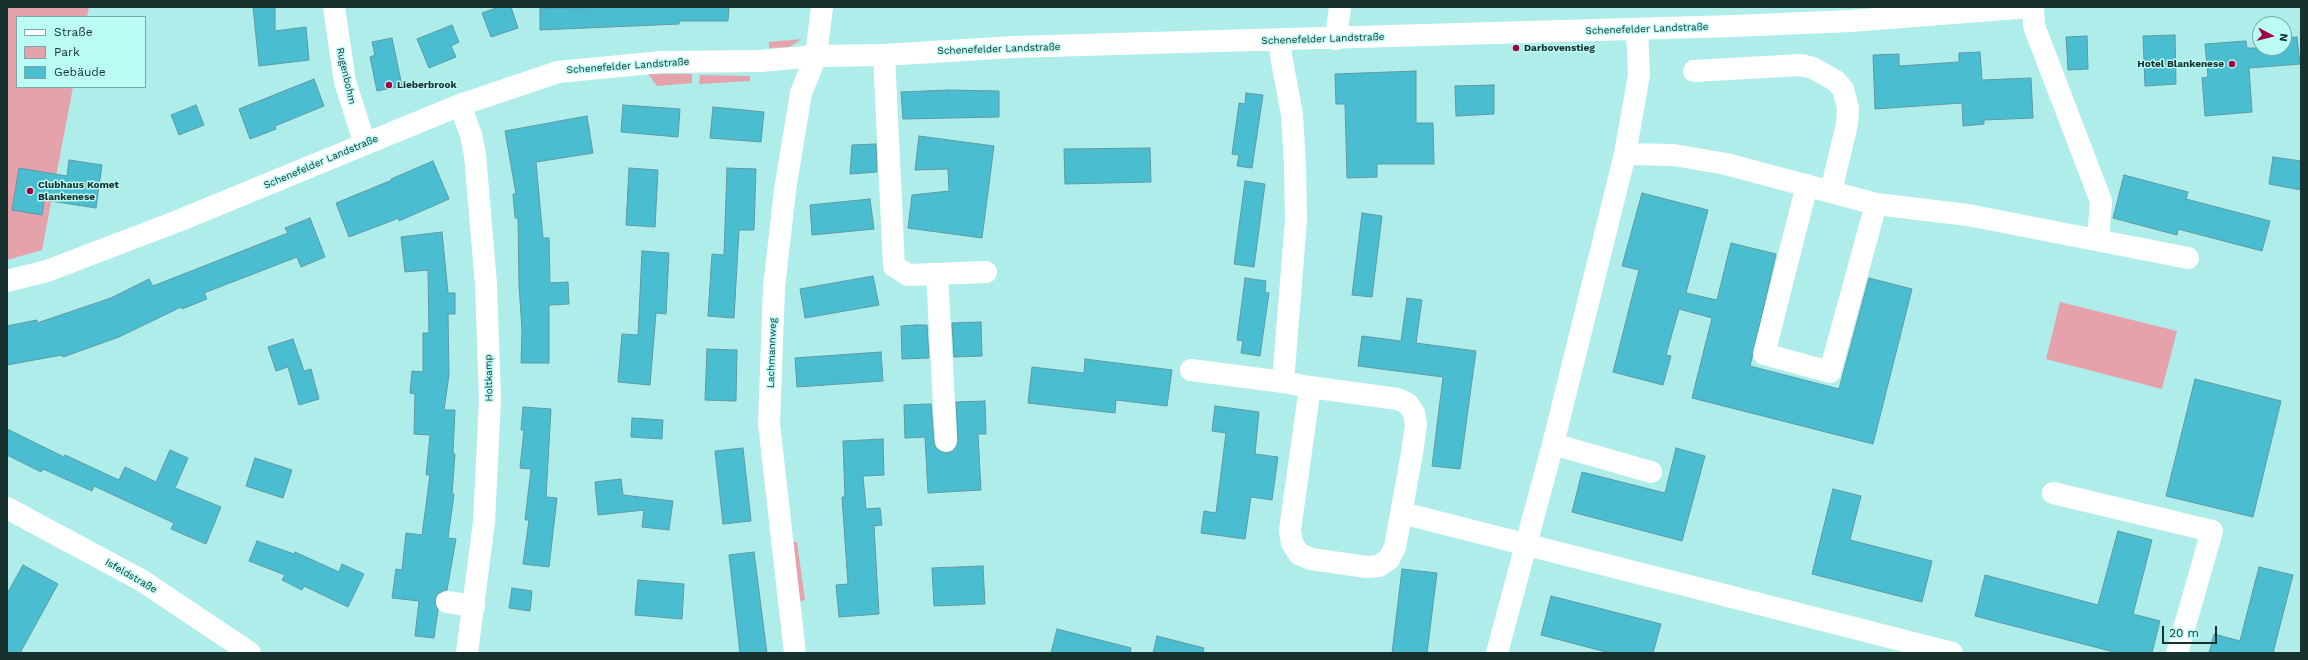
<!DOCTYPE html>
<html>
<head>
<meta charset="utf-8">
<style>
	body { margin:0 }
	#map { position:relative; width:2308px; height:660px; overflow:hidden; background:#aeede9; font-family:"Work Sans",sans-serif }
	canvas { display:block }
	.frame { position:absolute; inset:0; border:8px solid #17312f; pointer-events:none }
	.legend { position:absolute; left:16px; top:16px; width:130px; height:72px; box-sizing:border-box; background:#bbfbf6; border:1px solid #79aaa6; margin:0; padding:5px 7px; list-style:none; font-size:12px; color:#17312f }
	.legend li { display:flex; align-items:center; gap:8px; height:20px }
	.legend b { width:20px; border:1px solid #79aaa6 }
	.north { position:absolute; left:2252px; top:16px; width:40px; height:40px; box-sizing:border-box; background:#bbfbf6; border:1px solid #79aaa6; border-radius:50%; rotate:97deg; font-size:11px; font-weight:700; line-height:16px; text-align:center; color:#17312f }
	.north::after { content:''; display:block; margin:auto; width:14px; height:18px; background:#a0003d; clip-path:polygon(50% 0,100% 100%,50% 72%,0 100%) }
	.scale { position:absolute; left:2162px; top:626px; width:55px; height:18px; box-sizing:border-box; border:2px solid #17312f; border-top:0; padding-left:5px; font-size:12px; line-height:14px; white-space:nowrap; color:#17312f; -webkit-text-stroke:3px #bbfbf6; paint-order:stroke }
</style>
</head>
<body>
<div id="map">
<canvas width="2308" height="660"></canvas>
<div class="frame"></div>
<ul class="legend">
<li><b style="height:5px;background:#fff"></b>Straße</li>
<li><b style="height:11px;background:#e5a2ab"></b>Park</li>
<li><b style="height:11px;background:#4bbdd0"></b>Gebäude</li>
</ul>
<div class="north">N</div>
<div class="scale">20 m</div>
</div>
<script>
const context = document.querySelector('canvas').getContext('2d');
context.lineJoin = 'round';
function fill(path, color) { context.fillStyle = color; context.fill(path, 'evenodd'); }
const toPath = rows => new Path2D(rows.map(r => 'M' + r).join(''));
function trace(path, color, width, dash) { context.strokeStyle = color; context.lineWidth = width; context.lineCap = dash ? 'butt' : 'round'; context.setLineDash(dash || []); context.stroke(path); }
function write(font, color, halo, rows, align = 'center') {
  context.font = font + ' "Work Sans",sans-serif'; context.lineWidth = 3; context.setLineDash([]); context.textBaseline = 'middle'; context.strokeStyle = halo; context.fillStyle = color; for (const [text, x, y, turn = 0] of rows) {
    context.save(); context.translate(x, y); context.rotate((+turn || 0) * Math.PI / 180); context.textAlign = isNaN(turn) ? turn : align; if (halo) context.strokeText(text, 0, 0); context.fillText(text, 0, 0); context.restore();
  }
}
const green = toPath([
	[7,7,89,7,87,17,17,17,17,87,73,87,42,250,7,260],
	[802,39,789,47,769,48,769,42],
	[648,74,692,74,692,83,657,86],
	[700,75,750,76,750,81,699,84],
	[2060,302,2177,331,2162,389,2046,359],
	[792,542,797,542,805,600,800,601]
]);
const building = toPath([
	[253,7,275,7,275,31,306,27,309,60,259,66,253,7],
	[499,7,511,7,518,28,491,37,482,13,499,7],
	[729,7,728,21,679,21,679,24,540,30,540,8,729,7],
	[452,25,459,42,451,46,456,57,429,68,417,39,452,25],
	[2175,35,2176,84,2145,86,2143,36,2175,35],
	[2087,36,2088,69,2068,70,2066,37,2087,36],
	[2297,37,2300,64,2249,68,2252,112,2205,116,2202,78,2208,77,2205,44,2246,41,2247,48,2284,48,2284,38,2297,37],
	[392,38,402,86,377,91,370,57,375,55,372,42,392,38],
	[1980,52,1982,80,2031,78,2033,118,1984,120,1984,124,1963,126,1962,103,1875,109,1873,55,1899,54,1899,66,1959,62,1959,53,1980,52],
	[1416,71,1416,123,1433,123,1434,164,1377,164,1377,177,1347,178,1345,104,1336,104,1335,74,1416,71],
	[314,79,324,106,275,126,276,129,250,139,239,109,314,79],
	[1494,85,1494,114,1456,116,1455,86,1494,85],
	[948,90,999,91,999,117,903,119,901,92,948,90],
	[1246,93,1263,95,1252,168,1237,166,1239,155,1232,154,1239,103,1245,104,1246,93],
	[196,105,204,125,179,135,171,115,196,105],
	[623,105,680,109,678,137,621,132,623,105],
	[713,107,764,112,761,142,710,138,713,107],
	[587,116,593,153,536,162,543,238,549,238,550,283,568,282,569,304,549,305,549,363,521,363,522,330,519,285,518,218,515,218,513,194,516,194,505,131,587,116],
	[919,136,994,146,982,238,908,228,912,195,949,191,948,169,915,170,919,136],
	[876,144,877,172,850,174,852,145,876,144],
	[1150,148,1151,182,1065,184,1064,149,1150,148],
	[2273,157,2301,161,2301,190,2269,184,2273,157],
	[69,160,102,165,96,208,44,200,42,215,12,210,19,168,67,176,69,160],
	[433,161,449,199,399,221,399,218,349,237,336,203,392,180,391,179,433,161],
	[629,168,658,170,655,227,626,225,629,168],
	[727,168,756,169,754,230,739,230,734,318,708,316,712,254,724,255,727,168],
	[2124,175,2188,192,2186,199,2270,221,2262,251,2178,229,2177,235,2113,218,2124,175],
	[1245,181,1265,184,1254,267,1234,264,1245,181],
	[1642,193,1708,210,1686,293,1717,300,1731,243,1776,254,1750,366,1839,389,1869,278,1912,289,1873,444,1692,398,1712,318,1679,309,1666,355,1671,356,1663,385,1613,372,1639,270,1622,266,1642,193],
	[870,199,874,229,812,235,810,205,870,199],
	[1362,213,1382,216,1372,297,1352,295,1362,213],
	[310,218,325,257,301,267,297,257,204,293,207,299,182,309,181,307,119,337,63,357,62,355,7,365,7,326,37,320,37,323,111,298,149,279,153,286,288,233,285,228,310,218],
	[442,232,448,293,455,293,455,314,448,314,449,375,444,410,455,410,453,454,455,454,452,494,454,494,448,538,456,539,447,590,437,594,435,600,438,610,434,638,415,636,419,601,392,598,396,569,402,570,406,533,422,535,430,475,426,475,430,435,414,434,415,394,410,393,412,371,423,372,423,333,429,333,428,270,405,272,401,237,442,232],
	[642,251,669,253,666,314,656,313,650,385,618,382,622,334,638,335,642,251],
	[873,276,879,305,805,318,800,289,873,276],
	[1245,278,1266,281,1265,292,1269,293,1260,356,1241,353,1243,341,1237,340,1245,278],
	[1407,298,1422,300,1416,343,1476,351,1460,469,1432,466,1443,377,1358,366,1362,336,1401,341,1407,298],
	[981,322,982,356,954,357,952,323,981,322],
	[916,325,927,325,929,358,902,359,901,326,916,325],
	[293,339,304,371,311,369,319,399,299,405,288,367,276,371,268,347,293,339],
	[707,349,737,350,736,401,705,400,707,349],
	[881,352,883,381,797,387,795,358,881,352],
	[1085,359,1172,370,1167,406,1116,400,1115,413,1028,403,1032,367,1084,373,1085,359],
	[2195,379,2281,401,2253,517,2166,496,2195,379],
	[985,401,986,434,978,434,981,490,928,493,925,437,905,438,904,405,931,404,934,442,936,448,946,453,953,451,958,441,956,402,985,401],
	[1215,406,1259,412,1255,454,1278,457,1272,500,1251,497,1245,539,1201,533,1204,511,1216,513,1226,433,1212,431,1215,406],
	[523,407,551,409,546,497,557,498,549,567,523,564,529,520,525,520,531,469,520,468,524,430,521,430,523,407],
	[632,418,663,420,662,439,631,437,632,418],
	[7,429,64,457,65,455,119,480,125,467,156,482,170,450,188,458,175,488,221,507,206,544,171,529,174,523,94,486,92,491,43,469,41,472,7,455,7,429],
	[883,439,884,475,863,476,866,509,880,508,882,525,874,526,879,614,839,617,836,585,848,584,842,497,845,497,843,441,883,439],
	[743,448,751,521,723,524,715,451,743,448],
	[1676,448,1705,456,1682,541,1572,512,1582,472,1665,493,1676,448],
	[255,458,292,470,283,498,246,486,255,458],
	[621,479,623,495,673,501,669,530,642,527,644,510,598,515,595,482,621,479],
	[1833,489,1861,496,1850,540,1932,561,1922,602,1812,574,1833,489],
	[2118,531,2152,540,2133,614,2160,621,2152,653,2118,653,1975,616,1985,575,2098,605,2118,531],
	[257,541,294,554,295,552,339,572,342,564,364,574,348,607,304,586,302,590,282,580,285,575,249,561,257,541],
	[754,552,767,653,740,653,729,555,754,552],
	[23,565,58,584,20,653,7,653,7,594,23,565],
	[983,566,985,604,934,606,932,568,983,566],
	[2259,567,2293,575,2273,653,2209,653,2214,634,2240,641,2259,567],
	[1402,569,1437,573,1427,653,1392,653,1402,569],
	[638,580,684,584,682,619,635,615,638,580],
	[512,588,532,591,530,611,509,608,512,588],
	[1551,596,1661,624,1653,653,1610,653,1541,635,1551,596],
	[1057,629,1131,648,1130,653,1051,653,1057,629],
	[1157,636,1204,648,1203,653,1153,653,1157,636]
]);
const minor = toPath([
	[334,7,345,82,365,144],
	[2033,7,2034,26,2101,201,2098,240],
	[1336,39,1340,7],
	[1280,41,1281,56,1292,114,1295,165,1296,220,1283,382,1310,387],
	[884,55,894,266,908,275,986,272],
	[1694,71,1801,65,1813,68,1836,81,1843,89,1848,108,1847,124,1831,191],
	[460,105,471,135,475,155,486,284,490,399,484,522,467,653],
	[1625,154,1674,155,1726,164,1876,204,1968,215,2188,258],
	[1807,185,1764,354,1830,372,1876,204],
	[937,274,946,441],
	[7,281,47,271,178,221,460,105,558,72,662,62,760,61,816,56,884,55,1014,47,1733,26,1851,21,2031,7],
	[1191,370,1283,382],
	[1310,387,1398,399,1408,404,1414,413,1416,425,1412,453,1395,547,1389,559,1379,566,1367,567,1311,559,1299,554,1292,543,1290,530,1310,387],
	[1553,444,1651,472],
	[2053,493,2212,531,2177,653],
	[1402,513,1952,653],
	[447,602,474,606],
	[795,653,769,424,774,288,785,190,801,93,816,56,822,7],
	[1497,653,1553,444,1625,154,1639,75,1637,29]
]);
const major = toPath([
	[7,508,141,580,250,653]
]);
const markers = [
	[1516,48,4,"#a0003d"],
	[2232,64,4,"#a0003d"],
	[389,85,4,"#a0003d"],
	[30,191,4,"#a0003d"]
];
const streetNames = [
	["Schenefelder Landstraße",1647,29,-2],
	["Schenefelder Landstraße",1323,39,-2],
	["Schenefelder Landstraße",999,49,-2],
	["Schenefelder Landstraße",628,66,-4],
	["Rugenbohm",346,76,77],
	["Schenefelder Landstraße",321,162,-23],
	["Lachmannweg",772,353,-88],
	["Holtkamp",489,378,-91],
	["Isfeldstraße",131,576,30]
];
const poiNames = [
	["Darbovenstieg",1524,48],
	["Hotel Blankenese",2224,64,"right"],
	["Lieberbrook",397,85],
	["Clubhaus Komet",38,185],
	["Blankenese",38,197]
];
fill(green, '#e5a2ab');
fill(building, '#4bbdd0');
trace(building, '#5e9aa5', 1);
trace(minor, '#fff', 22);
trace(major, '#fff', 22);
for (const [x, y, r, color] of markers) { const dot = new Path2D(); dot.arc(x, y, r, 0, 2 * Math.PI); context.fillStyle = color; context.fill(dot); trace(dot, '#bbfbf6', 1.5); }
write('10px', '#17312f', '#bbfbf6', streetNames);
write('bold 10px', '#17312f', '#bbfbf6', poiNames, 'left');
</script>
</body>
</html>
